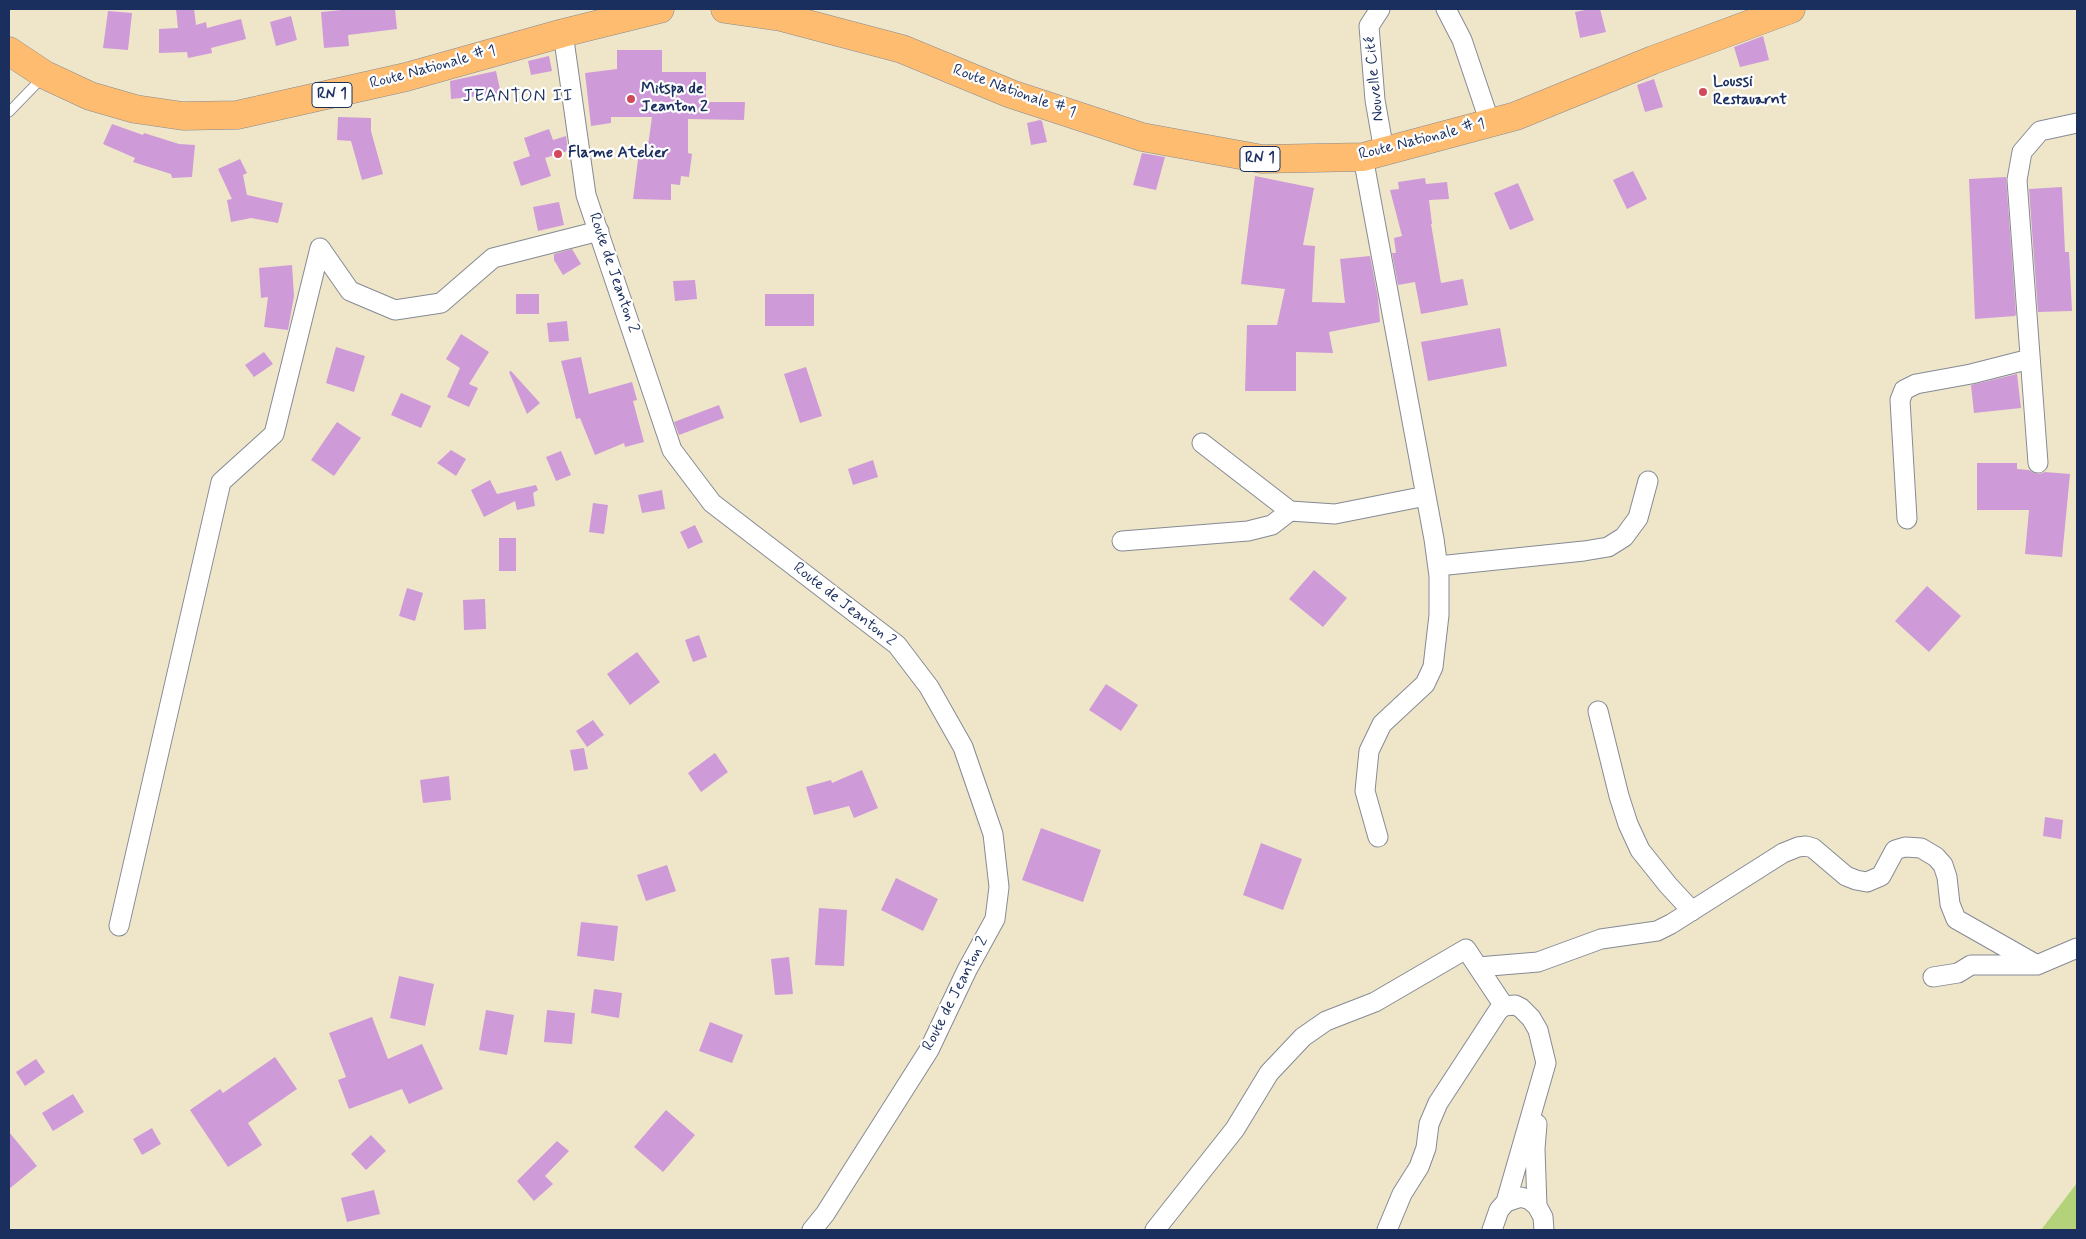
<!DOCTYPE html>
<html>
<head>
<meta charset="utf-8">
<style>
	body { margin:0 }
	#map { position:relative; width:2086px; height:1239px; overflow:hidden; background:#efe6c9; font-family:Mynerve,sans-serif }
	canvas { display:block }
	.frame { position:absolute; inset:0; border:10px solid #1b2f5e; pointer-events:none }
</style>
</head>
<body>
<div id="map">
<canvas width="2086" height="1239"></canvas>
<div class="frame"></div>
</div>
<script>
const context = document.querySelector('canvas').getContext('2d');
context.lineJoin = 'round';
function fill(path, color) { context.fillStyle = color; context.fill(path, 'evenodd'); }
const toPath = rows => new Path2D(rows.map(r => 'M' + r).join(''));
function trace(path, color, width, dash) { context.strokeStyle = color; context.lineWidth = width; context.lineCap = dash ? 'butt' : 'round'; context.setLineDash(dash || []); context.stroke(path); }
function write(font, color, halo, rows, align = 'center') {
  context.font = font + ' Mynerve,sans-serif'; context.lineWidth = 4.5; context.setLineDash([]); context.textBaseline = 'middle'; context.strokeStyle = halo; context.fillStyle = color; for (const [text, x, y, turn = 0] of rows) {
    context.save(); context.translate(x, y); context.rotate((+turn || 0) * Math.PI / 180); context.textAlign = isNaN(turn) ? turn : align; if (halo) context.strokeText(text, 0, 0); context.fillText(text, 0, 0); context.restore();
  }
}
const green = toPath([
	[2077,1183,2077,1230,2041,1230]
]);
const building = toPath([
	[176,9,194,9,196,25,206,22,207,28,241,19,246,39,211,48,212,53,188,58,187,52,159,53,159,29,178,28],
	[352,9,395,9,397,29,348,35,349,46,324,48,321,12],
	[1590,9,1600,9,1606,32,1580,38,1575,12],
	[108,11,132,13,128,50,103,48],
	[291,16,297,40,276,46,270,22],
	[1763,36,1769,60,1740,67,1734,47],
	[617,50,662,50,662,72,706,72,706,102,745,102,744,120,688,119,688,153,692,154,689,177,681,176,680,185,671,184,671,200,633,199,639,152,647,153,652,117,611,117,611,123,591,126,585,73,617,69],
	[549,56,552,71,531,75,528,61],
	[496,71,501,94,451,99,450,81],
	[1654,79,1663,107,1645,112,1637,85],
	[338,117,371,118,371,131,383,174,362,180,351,141,337,140],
	[1040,120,1042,121,1047,142,1031,145,1027,123],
	[112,124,143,135,144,133,179,144,195,145,192,177,172,178,171,174,133,162,135,158,103,144],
	[549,129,553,140,566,136,568,151,545,158,551,176,521,186,513,162,530,156,524,138],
	[1142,153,1165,157,1156,190,1133,185],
	[240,159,247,173,243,175,247,195,283,203,278,223,251,218,231,222,227,200,232,199,218,169],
	[1633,171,1647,199,1627,209,1613,180],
	[1255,176,1314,188,1303,245,1315,246,1312,302,1345,303,1340,259,1370,256,1378,298,1380,322,1329,332,1333,353,1296,352,1296,391,1245,391,1247,325,1277,325,1285,289,1241,284],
	[2006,177,2016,314,2015,316,1975,319,1969,179],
	[1425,178,1426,184,1447,182,1449,199,1429,200,1432,224,1431,224,1441,283,1463,279,1468,305,1421,314,1415,282,1398,285,1392,253,1396,253,1394,238,1402,236,1390,190,1399,189,1398,182],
	[1518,183,1534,220,1510,230,1494,193],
	[2062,187,2065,252,2069,252,2072,311,2038,312,2029,189],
	[559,202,564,225,538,231,533,207],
	[572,249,581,264,563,275,554,260,554,254],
	[292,265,294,296,288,330,264,327,268,297,261,298,259,268],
	[695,280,697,299,675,301,673,281],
	[516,294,539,294,539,314,516,314],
	[765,294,814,294,814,326,765,326],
	[567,321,569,341,549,342,547,323],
	[1500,328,1507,366,1428,381,1421,342],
	[461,334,489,352,469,384,478,388,469,407,447,397,460,368,446,359],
	[336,347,365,356,354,392,326,383],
	[264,352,273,364,254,377,245,365],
	[581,357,589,394,632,382,637,400,633,401,644,442,625,447,624,443,595,455,580,418,576,419,561,361],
	[806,367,822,416,800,423,784,374],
	[511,371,540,403,527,414,509,372],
	[2017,374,2021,408,1974,413,1971,385],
	[401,393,431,406,421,428,391,415],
	[719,405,724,418,679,435,674,422],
	[337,422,361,438,334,476,311,460],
	[451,450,466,459,456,476,437,463],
	[561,451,571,475,556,481,546,457],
	[873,460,878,477,853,485,848,469],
	[1977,463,2017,463,2017,469,2029,470,2034,473,2039,474,2045,472,2070,474,2062,557,2025,554,2029,510,1977,510],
	[490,480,497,494,536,485,538,490,533,493,535,506,517,510,515,501,484,517,471,490],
	[662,490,665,509,642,513,638,495],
	[593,503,608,505,604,534,589,532],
	[695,525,703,542,688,549,680,532],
	[499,538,516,538,516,571,499,571],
	[1314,570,1347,598,1323,627,1289,599],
	[1927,586,1961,616,1929,652,1895,621],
	[407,588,423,593,415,621,399,616],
	[485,599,486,629,464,630,463,600],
	[699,635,707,657,693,662,685,640],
	[637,652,660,682,630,705,607,674],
	[1106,684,1138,705,1121,731,1089,710],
	[593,720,604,735,587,747,576,731],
	[584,748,588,769,574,771,570,750],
	[715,753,728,772,701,792,688,773],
	[862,770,878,808,854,818,849,806,814,815,806,787,831,780,832,783],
	[449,776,451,800,423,803,420,780],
	[2045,817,2063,820,2061,839,2043,836],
	[1041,828,1101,850,1083,902,1022,880],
	[1261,843,1302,859,1283,910,1243,895],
	[667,865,676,891,646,901,637,875],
	[896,878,938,899,923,931,881,910],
	[819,908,847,910,844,966,815,965],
	[581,922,618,926,614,961,577,956],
	[789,957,793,994,775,995,771,959],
	[399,976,434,984,425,1026,390,1018],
	[594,989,622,993,619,1018,591,1013],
	[486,1010,514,1015,507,1055,479,1050],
	[547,1010,575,1013,572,1044,544,1042],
	[372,1017,388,1059,422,1044,443,1089,409,1104,402,1089,349,1109,338,1080,346,1077,329,1033],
	[710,1022,743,1035,732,1063,699,1051],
	[275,1057,297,1089,248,1123,262,1145,228,1167,190,1110,220,1089,223,1093],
	[36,1059,45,1072,25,1086,16,1072],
	[73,1094,84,1112,53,1131,42,1113],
	[666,1110,695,1135,663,1172,634,1147],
	[152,1128,161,1144,142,1155,133,1139],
	[9,1132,37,1166,9,1189],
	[371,1135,386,1151,366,1170,351,1154],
	[557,1141,569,1151,545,1176,553,1184,534,1201,517,1181],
	[374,1190,380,1214,347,1222,341,1198]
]);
const service = toPath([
	[9,112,43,77]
]);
const minor = toPath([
	[1380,9,1369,26,1375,100,1384,151],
	[1446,9,1462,40,1490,123],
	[563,33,586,195,672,450,712,503,897,645,929,687,963,747,993,834,999,887,995,919,967,970,929,1050,825,1214,812,1230],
	[1363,157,1434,539,1439,576,1439,615,1433,667,1425,684,1382,724,1369,751,1365,791,1378,837],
	[1202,443,1290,511],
	[2038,463,2017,180,2022,152,2040,131,2077,123],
	[1907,519,1900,400,1904,390,1916,384,1971,374,2030,359],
	[1122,541,1248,531,1272,525,1290,511,1335,514,1426,496],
	[1438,566,1584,551,1608,547,1624,537,1638,518,1648,481],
	[1598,711,1619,796,1628,824,1640,850,1668,885,1692,911],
	[119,926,221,482,274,434,320,248,350,291,395,310,441,303,493,258,599,231],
	[1478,967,1538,962,1601,939,1657,931,1671,924,1783,853,1798,847,1806,846,1813,848,1846,876,1856,880,1867,882,1881,876,1895,850,1905,847,1921,848,1936,857,1943,865,1947,877,1950,904,1956,919,2037,965],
	[1933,977,1958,973,1971,965,2037,965,2077,948],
	[1537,1206,1535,1149,1537,1124],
	[1155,1230,1235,1129,1269,1073,1303,1037,1326,1021,1375,1002,1466,949,1504,1006],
	[1387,1230,1402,1194,1419,1167,1426,1148,1429,1124,1438,1103,1498,1011,1504,1006,1515,1005,1521,1008,1531,1018,1538,1030,1546,1063,1506,1202],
	[1492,1230,1499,1210,1506,1202,1521,1197,1530,1200,1537,1206,1543,1217,1544,1230]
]);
const primary = toPath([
	[725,9,781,17,902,49,1011,94,1142,137,1262,159,1363,157,1516,116,1653,60,1791,9],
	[9,51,45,75,90,96,135,109,183,116,237,115,406,77,563,33,660,9]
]);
const markers = [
	[1703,92,5,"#d1495b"],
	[631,99,5,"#d1495b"],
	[558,154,5,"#d1495b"]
];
const shields = [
	[332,95,40],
	[1260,159,40]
];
const shieldNames = [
	["RN 1",332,95],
	["RN 1",1260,159]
];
const streetNames = [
	["Route Nationale # 1",433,68,-15],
	["Nouvelle Cité",1375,79,-96],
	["Route Nationale # 1",1014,92,20],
	["Route Nationale # 1",1422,140,-14],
	["Route de Jeanton 2",613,273,71],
	["Route de Jeanton 2",844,605,38],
	["Route de Jeanton 2",956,994,-63]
];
const poiNames = [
	["Loussi",1713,83],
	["Restauarnt",1713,101],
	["Mitspa de",641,90],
	["Jeanton 2",641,108],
	["Flame Atelier",568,154]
];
const neighbourhoodNames = [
	["JEANTON II",518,97]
];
fill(green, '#b3d279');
fill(building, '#ce9ad8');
trace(service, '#858a94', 11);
trace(minor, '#858a94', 21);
trace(primary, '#858a94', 29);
trace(service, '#fff', 9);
trace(minor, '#fff', 19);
trace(primary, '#fdbc6f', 28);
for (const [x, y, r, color] of markers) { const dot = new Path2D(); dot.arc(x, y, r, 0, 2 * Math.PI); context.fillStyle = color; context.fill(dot); trace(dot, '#fff', 2); }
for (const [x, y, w] of shields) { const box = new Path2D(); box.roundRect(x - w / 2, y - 12.5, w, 25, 4); context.fillStyle = '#fff'; context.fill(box); trace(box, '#1b2f5e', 1); }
write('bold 15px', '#1b2f5e', null, shieldNames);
write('16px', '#1b2f5e', '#fff', streetNames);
write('bold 16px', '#1b2f5e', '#fff', poiNames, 'left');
context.letterSpacing = '1px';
write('18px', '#1b2f5e', '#fff', neighbourhoodNames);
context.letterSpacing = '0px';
</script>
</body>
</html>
